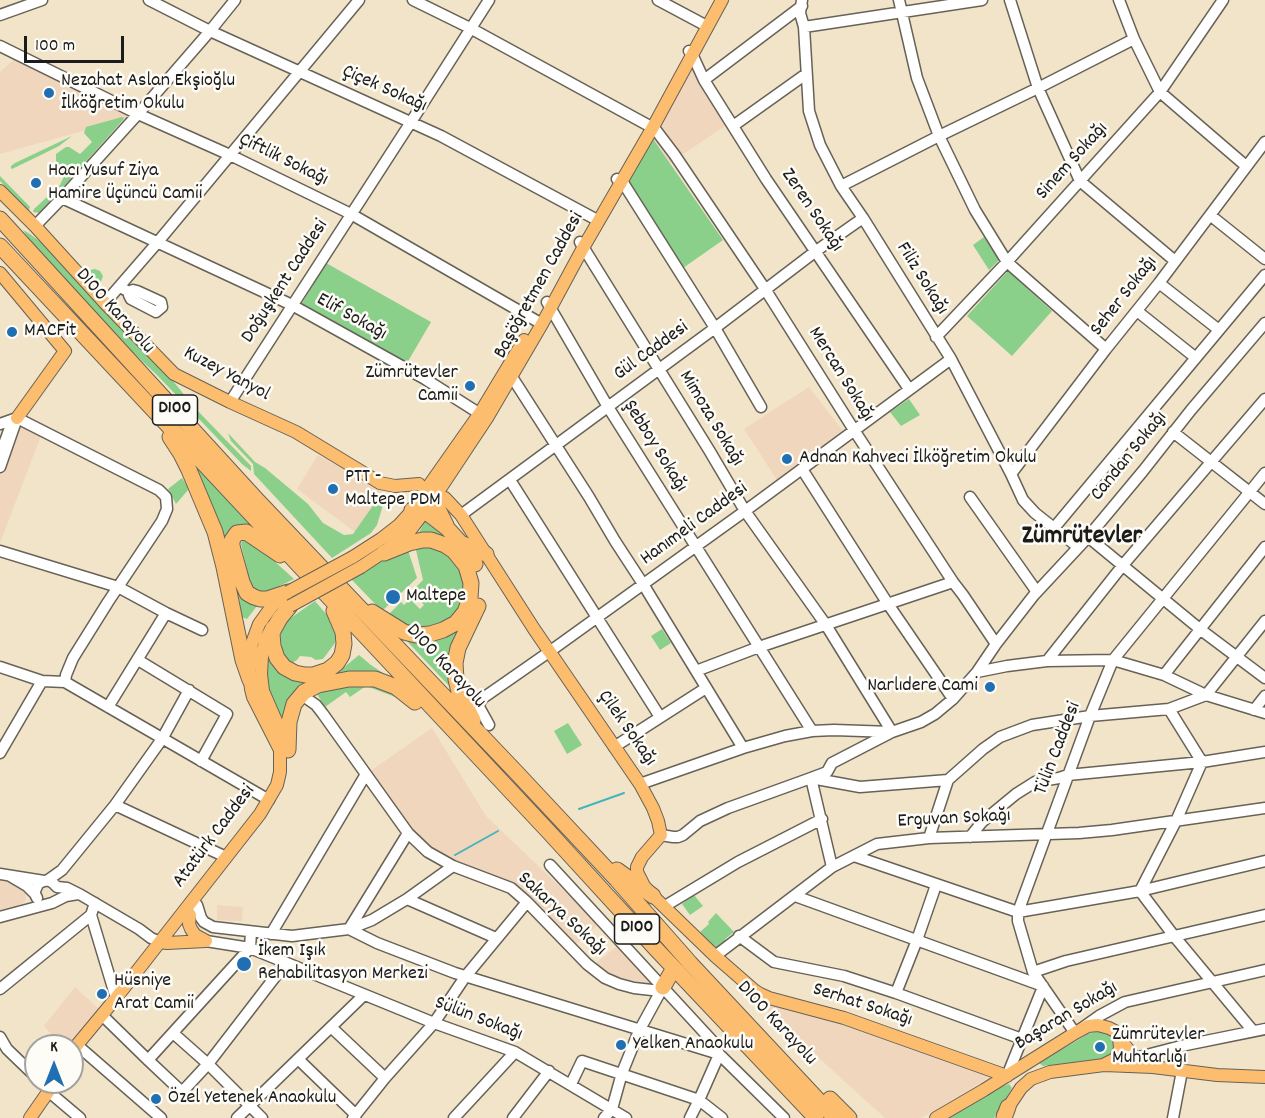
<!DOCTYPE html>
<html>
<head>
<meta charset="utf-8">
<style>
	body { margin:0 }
	#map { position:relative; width:1265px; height:1118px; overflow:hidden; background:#f2e4c8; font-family:Dekko,sans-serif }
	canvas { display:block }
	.north { position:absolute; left:24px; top:1034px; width:60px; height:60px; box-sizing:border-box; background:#fdfcf7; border:2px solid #a3a29f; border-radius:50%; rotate:0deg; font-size:16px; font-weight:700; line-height:24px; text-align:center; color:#1c1c1c }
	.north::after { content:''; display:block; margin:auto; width:21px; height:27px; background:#1f6fb2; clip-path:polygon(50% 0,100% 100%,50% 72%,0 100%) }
	.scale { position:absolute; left:24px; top:36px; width:100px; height:27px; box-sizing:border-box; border:3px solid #1c1c1c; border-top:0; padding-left:8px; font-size:18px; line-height:21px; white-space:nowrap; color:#1c1c1c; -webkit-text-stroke:4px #fdfcf7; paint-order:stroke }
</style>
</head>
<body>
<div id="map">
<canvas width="1265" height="1118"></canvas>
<div class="north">K</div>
<div class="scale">100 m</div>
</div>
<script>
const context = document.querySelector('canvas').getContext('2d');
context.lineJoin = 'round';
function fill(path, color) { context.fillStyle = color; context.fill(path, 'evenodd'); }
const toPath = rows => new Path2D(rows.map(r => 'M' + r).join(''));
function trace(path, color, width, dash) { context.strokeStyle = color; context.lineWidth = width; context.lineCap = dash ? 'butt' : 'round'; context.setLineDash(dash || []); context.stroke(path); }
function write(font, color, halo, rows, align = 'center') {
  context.font = font + ' Dekko,sans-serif'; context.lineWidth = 5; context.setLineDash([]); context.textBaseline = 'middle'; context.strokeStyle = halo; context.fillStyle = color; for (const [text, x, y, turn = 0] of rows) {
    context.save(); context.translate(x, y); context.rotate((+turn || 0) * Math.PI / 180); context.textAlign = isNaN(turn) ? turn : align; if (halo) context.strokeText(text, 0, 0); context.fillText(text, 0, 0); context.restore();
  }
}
const built = toPath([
	[19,55,140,115,0,154,0,72],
	[692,65,728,124,670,163,651,136],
	[809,387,845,434,779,483,744,429],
	[17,418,44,428,0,543,0,466],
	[318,455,382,491,355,532,297,489],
	[432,728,486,816,599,924,569,950,502,885,433,860,403,836,364,779,369,772],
	[0,878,9,879,17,884,26,892,26,900,20,906,0,912],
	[217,905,243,907,242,921,217,920],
	[620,944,660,989,650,996,604,985,588,969],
	[75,987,101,1011,71,1046,62,1046,44,1026],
	[755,1000,840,1021,994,1075,921,1118,885,1118]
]);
const green = toPath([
	[122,117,124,118,123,120,40,213,33,212,34,209,60,185,65,174,56,162,56,154,66,147,69,147,80,154,92,142,84,133,86,127],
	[72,136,59,146,43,154,12,169,11,168,11,166,15,163],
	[651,136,723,240,683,268,649,212,627,180],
	[0,176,30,207,29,210,27,210,0,181],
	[23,230,30,234,42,243,155,363,173,378,173,381,195,408,251,466,251,471,242,464,157,375,113,334,33,245],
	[984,237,999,260,989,270,973,245],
	[326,263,431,322,407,363,301,305],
	[95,269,100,271,103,276,99,287,84,271],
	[1008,271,1052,311,1012,356,967,316],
	[909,399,920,415,901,426,890,412],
	[228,433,255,462,265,468,308,504,323,523,344,535,353,534,381,494,386,495,377,525,371,533,332,558,254,474,253,464,231,441],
	[186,452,254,527,245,524,240,525,228,548],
	[182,478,187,486,188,490,176,504,168,489],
	[426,520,434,525,458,548,417,536],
	[246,539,251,540,294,579,263,594,251,587,241,544,243,540],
	[415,546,429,547,442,550,453,558,460,568,464,579,465,591,457,614,436,627,414,630,388,615,401,602,404,605,410,599,420,609,424,605,412,591,423,580],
	[407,547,417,578,382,611,350,578],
	[238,591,257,606,247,619,242,617],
	[315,601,332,621,330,623,335,632,335,643,323,659,316,660,311,657,300,656,297,660,292,663,286,657,282,649,281,641,281,631,285,622],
	[462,624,450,651,448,661,451,688,403,637],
	[662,629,671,643,660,650,651,636],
	[271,643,273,653,317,678,304,683,305,687,289,704,282,718,268,692,266,663],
	[359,655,371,665,389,677,332,677],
	[341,682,386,684,398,698,366,686,350,697,346,692,325,707,315,691],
	[568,723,582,745,567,754,554,731],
	[694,895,703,906,690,915,682,904],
	[716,913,734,932,725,939,726,942,716,950,700,932,709,924,708,922],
	[1098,1031,1111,1035,1114,1039,1115,1043,1113,1054,1107,1058,1043,1066,1039,1063,1088,1034],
	[1009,1084,1012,1088,994,1118,948,1118,1003,1086]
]);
const stream = toPath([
	[579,809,624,793],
	[455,855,498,831]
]);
const minor = toPath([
	[149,0,210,31,441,136,599,221],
	[413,0,470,28,655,129,674,154,765,289,854,430,953,582,963,595,996,644],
	[658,0,703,24],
	[802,0,800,13,804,27,809,111,820,145,841,186,863,218,951,359,1011,474,1023,500,1035,513,1078,547],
	[899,0,917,78,939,136,975,210,1007,262,1106,349],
	[1010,0,1038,88,1080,181,1175,261],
	[1119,0,1134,39,1160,92,1246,166],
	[0,15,42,0],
	[804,27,982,0],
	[0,46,138,114,230,155,351,214,542,324],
	[689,51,692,54,704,80,766,179,909,389],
	[704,80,802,6],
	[733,126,806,74],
	[617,179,622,181,715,328,761,407],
	[841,186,939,136,1038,88,1134,39],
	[62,198,292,305,425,379,485,417],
	[1210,215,1265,259],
	[35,226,62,198,138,114,210,31,235,0],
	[580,242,709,450,745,511,826,625,892,732,832,763,827,772,811,778,832,867],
	[1159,283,1219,330],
	[120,287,129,292,129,295,131,299,156,312,162,307,161,302,137,291,133,290,129,292],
	[547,302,608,407,812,731],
	[105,303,157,243,359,0],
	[1137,311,1196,358],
	[936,337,1007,262,1160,92,1223,0],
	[512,377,589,497,615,541,643,584,743,748],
	[230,402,411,122,489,0],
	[0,424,17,418,159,490,166,497,167,509,162,521,108,602,73,658,66,675,65,682],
	[1173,432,1265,504],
	[0,455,11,425,17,418,0,467],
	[802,469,888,604,953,699],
	[1265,473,1113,660,1090,716,1018,912,1018,921,1033,972,1075,1033,1099,1016,1125,1002,1265,970],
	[1011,474,1106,349,1159,283,1265,142],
	[510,480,660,717],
	[970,497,1037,592],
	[461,515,715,328,816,251,863,218],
	[1054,528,1265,275],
	[1088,537,1201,630,1265,678],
	[0,551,118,587,166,613,202,630],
	[138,660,227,714,201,761],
	[1047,661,1123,565,1265,399],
	[0,667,42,681,65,682,269,800],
	[696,671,759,647,953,582],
	[977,672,1007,666,1047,661,1113,660,1164,675,1206,695,1265,621],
	[1164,675,1265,547],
	[301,696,306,698,316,705,323,714,408,833,428,852,453,866,511,888,527,902,587,964,605,978,619,984,634,988,661,991],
	[108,707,166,613],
	[1169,709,1202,762,1176,821,1140,891,1174,936,1253,1031],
	[1254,710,1265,696],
	[489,725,479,707,480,702,483,698,549,652,745,511,951,359],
	[614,747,706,688],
	[0,753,42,681],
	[640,784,743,748,785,736,812,731,834,730,892,732,921,722,935,714,953,699,977,672,996,644,1034,595,1088,537,1143,471,1191,410,1265,323],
	[115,805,226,857],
	[661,835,673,837,678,837,683,835,700,821,728,808,811,778,860,787,948,780,983,749,1000,737,1032,725,1090,716,1169,709,1206,695,1265,713],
	[970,837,982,822,1016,794,1035,782,1059,778,1068,775,1202,762,1265,752],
	[929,838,948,780],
	[854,856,1018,912,1140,891,1265,861],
	[550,865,715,1044,719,1054,718,1057,699,1100,690,1118],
	[0,874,44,881],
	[10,876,27,886,35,894,37,898],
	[48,880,53,883,57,887,67,888,81,895,139,929,151,938,160,942],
	[35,894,35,891,38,884,41,882,48,880,62,870,115,805,162,739,189,690],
	[795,896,1043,986],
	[407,899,496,938],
	[197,905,201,918,204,922,213,927,292,936,349,929,372,920,407,899,453,866],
	[665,906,738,862,822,819],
	[91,915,116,998],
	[0,917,52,903,66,896,78,894],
	[349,929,377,943,455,973,719,1054,784,1118],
	[349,929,408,833],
	[271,934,366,774],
	[739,936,774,962,844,976,896,993,1022,1039],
	[206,941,250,948,434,1023,515,1052,626,1118],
	[715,956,832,867,877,844,929,838,1079,833,1112,830,1265,808],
	[1033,972,1066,961,1265,915],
	[0,989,91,915,95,903],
	[896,993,917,940,936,885],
	[106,1019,148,1060,182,1092,208,1064,285,964],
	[331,1027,385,1078],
	[173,1033,208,1064,262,1118],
	[0,1037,7,1049,36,1077],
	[77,1045,161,1118],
	[1135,1058,1181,1046,1265,1029],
	[298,1059,356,1115],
	[148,1060,250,948,251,932],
	[1007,1076,1043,987],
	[571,1084,582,1061,699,1100,722,1118],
	[48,1091,80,1118],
	[237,1118,364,995],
	[353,1118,385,1078,434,1023,465,977,527,902],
	[454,1118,515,1052],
	[513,1118,549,1071],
	[604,1118,612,1109,622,1073,639,1031,663,987],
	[1173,1118,1182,1071]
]);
const major = toPath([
	[0,191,35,226,105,303,174,374,230,402,296,432,380,483,395,486,419,484],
	[0,273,65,351,17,418],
	[445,498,461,515,534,629,640,784,653,808,658,821,661,835,642,857,637,867,637,872,644,886,653,896,715,956,754,990,760,994,769,998,844,1018,1007,1076],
	[353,557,381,539,399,525,409,514,480,413,524,340],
	[361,567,388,549,409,532,430,504,487,418,542,324,583,248,653,127,722,0],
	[272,627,265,641,262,657,261,674,263,691,287,746],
	[190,915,189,924,191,929,195,935,206,941],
	[160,942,167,943,206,941],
	[1120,1039,1135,1058,1149,1065],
	[72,1051,116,998,260,814,277,785,280,772,280,750,253,697,251,689,249,671,252,643,259,624,272,606,285,594],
	[1003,1115,1021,1088,1031,1079,1050,1072,1104,1065,1153,1067,1217,1075,1265,1077],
	[30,1118,55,1082],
	[936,1118,984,1090,1075,1033,1088,1026,1098,1025,1109,1028,1115,1031,1119,1037,1120,1048,1118,1054,1115,1059,1105,1064]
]);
const highway = toPath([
	[0,219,257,500,516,772,617,880,690,963,835,1118],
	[0,246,548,831,656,949,816,1118],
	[170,437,181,454,189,470,215,532,224,567,243,660,250,680],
	[433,499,446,525],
	[412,510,418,508,425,511,447,528,467,550,475,564],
	[461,543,486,554],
	[280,555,246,532,237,533,232,540,232,546,242,582,247,593,254,597,260,599,267,599,288,592],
	[290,606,280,618,275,627,272,633,273,646,277,658,284,667,295,673,305,675,313,675,328,670,337,663,342,655,344,644,343,632,334,611],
	[372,612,404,632,416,635,430,634,443,630,456,623,465,612,470,598,471,583,466,566,454,551,445,545,431,540,423,540,409,543,384,553],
	[473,720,459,692,456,679,455,663,458,648,478,606],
	[288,750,289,722,294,704,304,692,318,685,349,679,375,679,396,687,415,702],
	[617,870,653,896],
	[663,987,674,968],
	[830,1099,849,1118],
	[1004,1118,1008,1107]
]);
const majorBridge = toPath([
	[288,592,353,557],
	[290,606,361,567]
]);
const markers = [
	[49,93,6,"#1f6fb2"],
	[36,183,6,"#1f6fb2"],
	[12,332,6,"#1f6fb2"],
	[470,386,6,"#1f6fb2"],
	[787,459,6,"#1f6fb2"],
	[333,489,6,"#1f6fb2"],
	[393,597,8,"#1f6fb2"],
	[990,687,6,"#1f6fb2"],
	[244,964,8,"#1f6fb2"],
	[102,994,6,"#1f6fb2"],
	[621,1045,6,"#1f6fb2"],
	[1100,1047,6,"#1f6fb2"],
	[156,1099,6,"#1f6fb2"]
];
const shields = [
	[175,410,45],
	[637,929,45]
];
const shieldNames = [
	["D100",175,410],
	["D100",637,929]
];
const poiNames = [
	["Nezahat Aslan Ekşioğlu",61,82],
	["İlköğretim Okulu",61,105],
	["Hacı Yusuf Ziya",48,172],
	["Hamire Üçüncü Camii",48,195],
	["MACFit",24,332],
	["Zümrütevler",458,374,"right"],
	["Camii",458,397,"right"],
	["Adnan Kahveci İlköğretim Okulu",799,459],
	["PTT -",345,478],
	["Maltepe PDM",345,501],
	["Maltepe",406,597],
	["Narlıdere Cami",978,687,"right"],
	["İkem Işık",258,952],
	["Rehabilitasyon Merkezi",258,975],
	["Hüsniye",114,982],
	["Arat Camii",114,1005],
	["Zümrütevler",1112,1036],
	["Muhtarlığı",1112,1059],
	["Yelken Anaokulu",633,1045],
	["Özel Yetenek Anaokulu",168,1099]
];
const streetNames = [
	["Çiçek Sokağı",384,90,24],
	["Çiftlik Sokağı",283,161,26],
	["Sinem Sokağı",1073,162,-48],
	["Zeren Sokağı",811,211,56],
	["Filiz Sokağı",921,279,58],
	["Doğuşkent Caddesi",286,282,-57],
	["Başöğretmen Caddesi",540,286,-61],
	["Seher Sokağı",1125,297,-52],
	["D100 Karayolu",114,312,48],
	["Elif Sokağı",351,318,29],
	["Gül Caddesi",652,352,-36],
	["Kuzey Yanyol",226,375,28],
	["Mercan Sokağı",840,375,58],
	["Mimoza Sokağı",710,419,59],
	["Şebboy Sokağı",654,447,58],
	["Candan Sokağı",1130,457,-51],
	["Hanımeli Caddesi",695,525,-36],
	["D100 Karayolu",445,667,47],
	["Çilek Sokağı",626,729,55],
	["Tülin Caddesi",1059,749,-69],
	["Erguvan Sokağı",954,820,-3],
	["Atatürk Caddesi",215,837,-53],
	["Sakarya Sokağı",561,915,43],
	["Serhat Sokağı",862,1006,18],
	["Başaran Sokağı",1067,1017,-31],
	["Sülün Sokağı",478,1020,21],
	["D100 Karayolu",776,1024,47]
];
const districtNames = [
	["Zümrütevler",1082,538]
];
fill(built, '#f0d6bc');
fill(green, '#8ad08b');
trace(stream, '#45b4bd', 2);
trace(minor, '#676258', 13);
trace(major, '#676258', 14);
trace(highway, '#676258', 17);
trace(minor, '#fff', 10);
trace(major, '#fcbd6f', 12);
trace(highway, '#fcbd6f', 15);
trace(majorBridge, '#676258', 14, []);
trace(majorBridge, '#fcbd6f', 12);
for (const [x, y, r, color] of markers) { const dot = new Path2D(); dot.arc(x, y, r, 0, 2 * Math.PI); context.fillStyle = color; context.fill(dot); trace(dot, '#fdfcf7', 2); }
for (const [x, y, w] of shields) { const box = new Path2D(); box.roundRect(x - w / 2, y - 15, w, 30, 4.5); context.fillStyle = '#fdfcf7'; context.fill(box); trace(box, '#1c1c1c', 1.5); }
write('bold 18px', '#1c1c1c', null, shieldNames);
write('20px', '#1c1c1c', '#fdfcf7', poiNames, 'left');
write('20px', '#1c1c1c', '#fdfcf7', streetNames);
write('bold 26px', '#1c1c1c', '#fdfcf7', districtNames);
</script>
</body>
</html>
